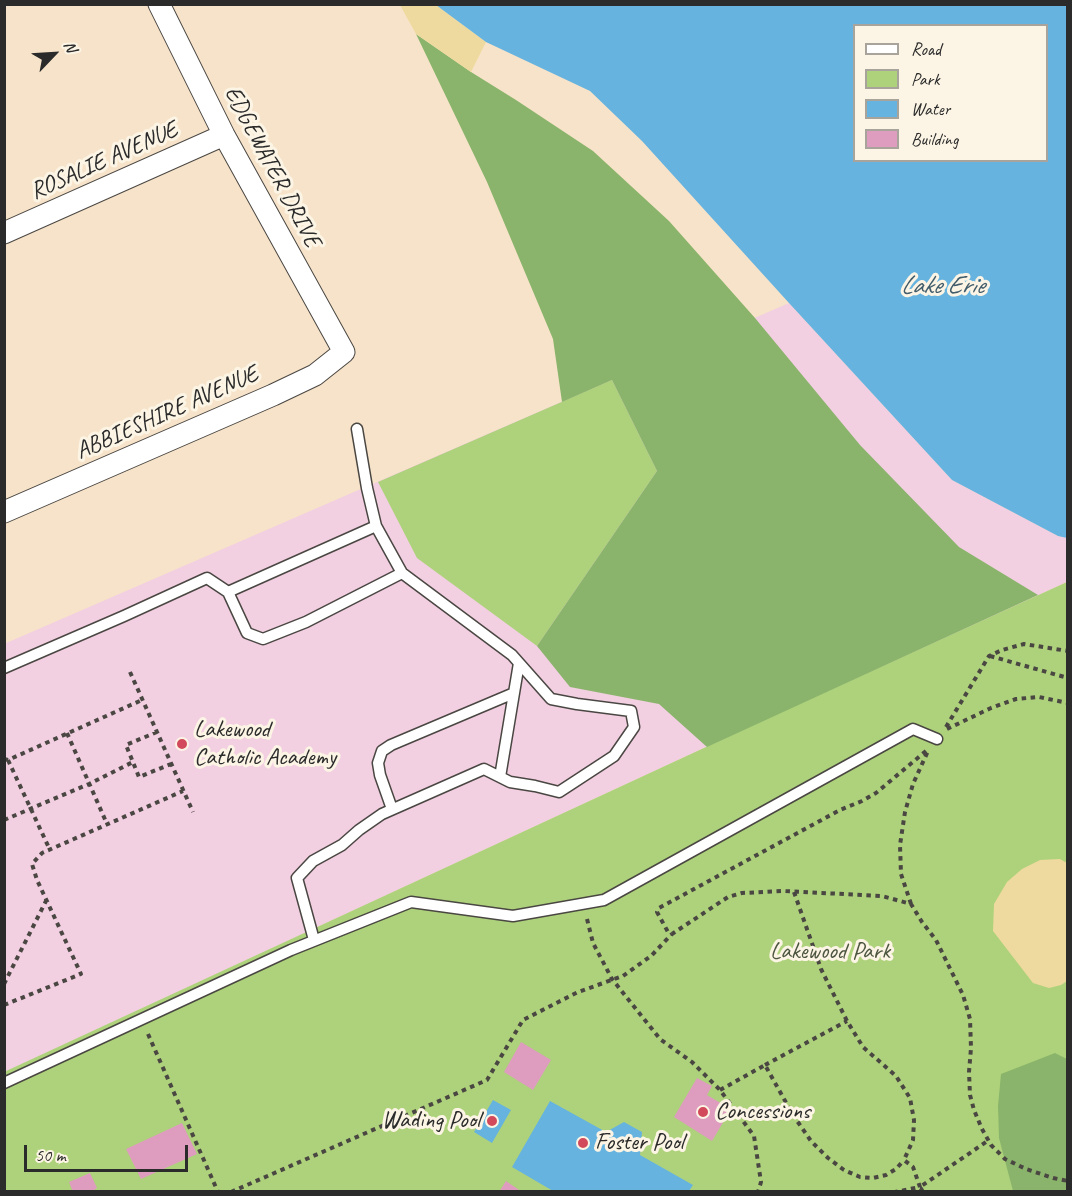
<!DOCTYPE html>
<html>
<head>
<meta charset="utf-8">
<style>
	body { margin:0 }
	#map { position:relative; width:1072px; height:1196px; overflow:hidden; background:#f7e3c9; font-family:Caveat,sans-serif }
	canvas { display:block }
	.frame { position:absolute; inset:0; border:6px solid #2b2b2b; pointer-events:none }
	.legend { position:absolute; left:853px; top:24px; width:195px; height:138px; box-sizing:border-box; background:#fcf5e5; border:2px solid #a8a49b; margin:0; padding:8px 10px; list-style:none; font-size:18px; color:#2b2b2b }
	.legend li { display:flex; align-items:center; gap:12px; height:30px }
	.legend b { width:30px; border:2px solid #a8a49b }
	.north { position:absolute; left:24px; top:24px; width:60px; height:60px; -webkit-text-stroke:4px #fcf5e5; paint-order:stroke; rotate:65deg; font-size:16px; font-weight:700; line-height:24px; text-align:center; color:#2b2b2b }
	.north::after { content:''; display:block; margin:auto; width:21px; height:27px; background:#2b2b2b; clip-path:polygon(50% 0,100% 100%,50% 72%,0 100%) }
	.scale { position:absolute; left:24px; top:1145px; width:164px; height:27px; box-sizing:border-box; border:3px solid #2b2b2b; border-top:0; padding-left:8px; font-size:18px; line-height:21px; white-space:nowrap; color:#2b2b2b; -webkit-text-stroke:4px #fcf5e5; paint-order:stroke }
</style>
</head>
<body>
<div id="map">
<canvas width="1072" height="1196"></canvas>
<div class="frame"></div>
<ul class="legend">
<li><b style="height:8px;background:#fff"></b>Road</li>
<li><b style="height:16px;background:#aed27b"></b>Park</li>
<li><b style="height:16px;background:#66b3df"></b>Water</li>
<li><b style="height:16px;background:#de9cbf"></b>Building</li>
</ul>
<div class="north">N</div>
<div class="scale">50 m</div>
</div>
<script>
const context = document.querySelector('canvas').getContext('2d');
context.lineJoin = 'round';
function fill(path, color) { context.fillStyle = color; context.fill(path, 'evenodd'); }
const toPath = rows => new Path2D(rows.map(r => 'M' + r).join(''));
function trace(path, color, width, dash) { context.strokeStyle = color; context.lineWidth = width; context.lineCap = dash ? 'butt' : 'round'; context.setLineDash(dash || []); context.stroke(path); }
function write(font, color, halo, rows, align = 'center') {
  context.font = font + ' Caveat,sans-serif'; context.lineWidth = 6; context.setLineDash([]); context.textBaseline = 'middle'; context.strokeStyle = halo; context.fillStyle = color; for (const [text, x, y, turn = 0] of rows) {
    context.save(); context.translate(x, y); context.rotate((+turn || 0) * Math.PI / 180); context.textAlign = isNaN(turn) ? turn : align; if (halo) context.strokeText(text, 0, 0); context.fillText(text, 0, 0); context.restore();
  }
}
const built = toPath([
	[789,303,952,480,1058,536,1067,538,1067,582,773,716,5,1072,4,644]
]);
const green = toPath([
	[612,380,657,471,537,646,417,558,378,482],
	[1067,582,1067,1191,5,1191,4,1072,773,716]
]);
const forest = toPath([
	[416,34,471,72,516,100,593,151,669,221,755,318,860,445,959,547,1038,595,707,747,659,704,570,687,537,646,657,471,612,380,562,402,553,339,487,182],
	[1055,1053,1067,1059,1067,1191,1013,1191,999,1138,998,1106,1001,1074]
]);
const sand = toPath([
	[400,5,436,5,486,42,471,72,416,34],
	[1060,859,1067,863,1067,981,1061,985,1049,988,1033,983,993,931,994,904,1007,882,1022,869,1040,860]
]);
const water = toPath([
	[436,5,1067,5,1067,538,1058,536,952,480,789,303,642,141,590,91,486,42],
	[854,26,1046,26,1046,160,854,160],
	[493,1100,511,1110,492,1143,474,1132],
	[550,1101,606,1132,624,1122,642,1132,640,1155,693,1185,689,1191,553,1191,512,1167]
]);
const building = toPath([
	[521,1042,551,1060,533,1090,504,1072],
	[697,1078,712,1086,707,1095,731,1109,712,1141,674,1117],
	[182,1123,197,1154,141,1179,126,1149],
	[90,1173,97,1188,94,1190,95,1192,73,1192,69,1182],
	[506,1181,522,1192,499,1192]
]);
const path = toPath([
	[990,656,1068,678],
	[130,672,193,812],
	[946,727,989,656,1002,650,1024,644,1068,651],
	[947,729,991,708,1016,699,1039,697,1068,703],
	[157,732,126,745,139,777,171,764],
	[67,733,107,824],
	[926,751,876,793,862,801,840,810,659,908,657,912,668,932,672,934,728,897,742,893,783,891,882,896,911,904,922,922,936,940,963,995,970,1019,971,1048,969,1072,970,1095,974,1110,982,1129,991,1145,1005,1159,1026,1169,1053,1178,1068,1181],
	[4,759,8,760,142,700],
	[8,760,50,850],
	[4,820,89,784,133,762],
	[794,892,821,969,847,1021,863,1047,896,1076,910,1098,914,1120,913,1140,904,1160,913,1167,920,1187,895,1192],
	[911,904,901,874,900,845,905,812,913,784,928,751],
	[587,919,593,943,612,979,660,1039,692,1062,720,1090,754,1136,761,1182,758,1192],
	[4,984,46,901],
	[4,1005,81,974,37,880,32,864,42,853,183,791],
	[148,1034,218,1192],
	[765,1065,847,1021],
	[720,1090,765,1065,793,1115,811,1141,828,1158,844,1170,860,1177,873,1178,886,1175,896,1169,904,1160],
	[231,1192,487,1080,523,1020,578,992,623,976,651,956,672,934],
	[923,1192,920,1187,989,1140]
]);
const lane = toPath([
	[357,429,367,488,376,526],
	[228,592,376,526,402,573,512,655,551,699,577,704,631,711,634,727,614,756,559,792,535,786,510,782,484,769,382,814,359,830,342,845,313,861,297,878,314,940],
	[4,668,124,616,207,578,228,592,247,633,263,639,306,622,402,573],
	[500,777,519,663],
	[392,809,380,775,378,763,382,751,391,745,514,693],
	[4,1083,291,950,411,902,513,916,604,900,913,729,937,739]
]);
const street = toPath([
	[4,233,224,135],
	[4,512,273,395,315,375,344,352,224,135,159,4]
]);
const markers = [
	[182,744,6,"#d1495b"],
	[703,1112,6,"#d1495b"],
	[492,1121,6,"#d1495b"],
	[583,1143,6,"#d1495b"]
];
const streetNames = [
	["ROSALIE AVENUE",104,161,-24],
	["EDGEWATER DRIVE",272,167,62],
	["ABBIESHIRE AVENUE",167,413,-24]
];
const poiNames = [
	["Lakewood",194,730],
	["Catholic Academy",194,758],
	["Concessions",715,1112],
	["Wading Pool",480,1121,"right"],
	["Foster Pool",595,1143]
];
const parkNames = [
	["Lakewood Park",830,952]
];
const waterNames = [
	["Lake Erie",942,286]
];
fill(built, '#f2cfe1');
fill(green, '#aed27b');
fill(forest, '#8ab46b');
fill(sand, '#eeda9e');
fill(water, '#66b3df');
fill(building, '#de9cbf');
trace(lane, '#4a4743', 13);
trace(street, '#4a4743', 23);
trace(path, '#4a4743', 4, [4.5, 4.5]);
trace(lane, '#fff', 10);
trace(street, '#fff', 21);
for (const [x, y, r, color] of markers) { const dot = new Path2D(); dot.arc(x, y, r, 0, 2 * Math.PI); context.fillStyle = color; context.fill(dot); trace(dot, '#fcf5e5', 2); }
write('24px', '#2b2b2b', '#fcf5e5', streetNames);
write('24px', '#2b2b2b', '#fcf5e5', poiNames, 'left');
write('24px', '#4c553f', '#fcf5e5', parkNames);
write('italic 26px', '#405b6a', '#fcf5e5', waterNames);
</script>
</body>
</html>
